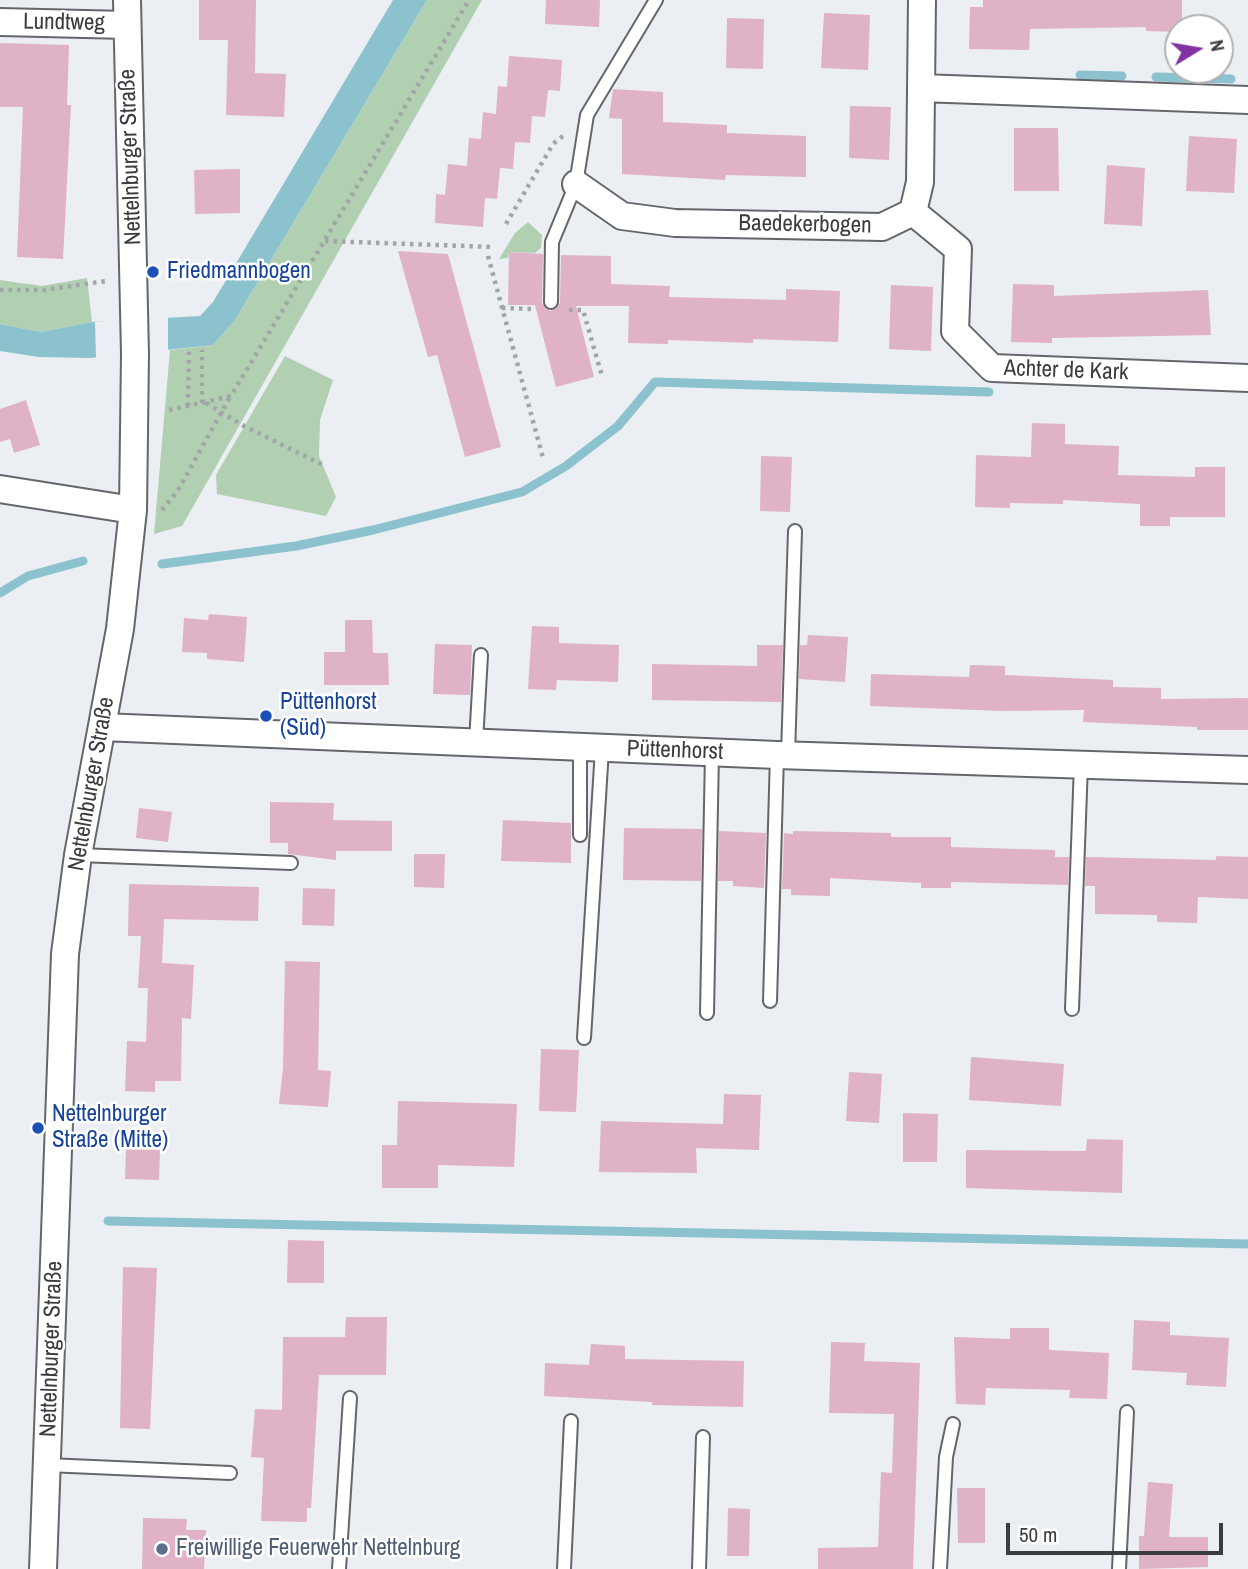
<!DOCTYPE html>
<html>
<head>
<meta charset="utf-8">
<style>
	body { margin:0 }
	#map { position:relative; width:1248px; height:1569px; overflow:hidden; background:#ebeef3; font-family:"Archivo Narrow",sans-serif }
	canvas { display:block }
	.north { position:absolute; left:1164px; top:14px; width:70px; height:70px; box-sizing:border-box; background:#fff; border:2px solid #b1b1b2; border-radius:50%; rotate:79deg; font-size:19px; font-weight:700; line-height:28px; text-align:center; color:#3b3c3e }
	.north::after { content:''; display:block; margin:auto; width:24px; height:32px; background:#8232a2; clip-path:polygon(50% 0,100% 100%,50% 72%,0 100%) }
	.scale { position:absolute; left:1006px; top:1523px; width:217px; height:32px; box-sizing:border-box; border:4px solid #3b3c3e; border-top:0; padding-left:9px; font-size:21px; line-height:24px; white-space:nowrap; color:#3b3c3e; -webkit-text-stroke:5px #fff; paint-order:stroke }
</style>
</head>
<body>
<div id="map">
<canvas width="1248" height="1569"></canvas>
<div class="north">N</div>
<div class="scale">50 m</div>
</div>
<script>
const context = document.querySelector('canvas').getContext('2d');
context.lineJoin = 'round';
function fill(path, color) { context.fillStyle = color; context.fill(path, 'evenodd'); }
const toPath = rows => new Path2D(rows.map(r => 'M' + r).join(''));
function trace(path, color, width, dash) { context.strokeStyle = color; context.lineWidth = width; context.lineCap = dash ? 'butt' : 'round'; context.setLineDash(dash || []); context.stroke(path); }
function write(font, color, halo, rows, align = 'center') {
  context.font = font + ' "Archivo Narrow",sans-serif'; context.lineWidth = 5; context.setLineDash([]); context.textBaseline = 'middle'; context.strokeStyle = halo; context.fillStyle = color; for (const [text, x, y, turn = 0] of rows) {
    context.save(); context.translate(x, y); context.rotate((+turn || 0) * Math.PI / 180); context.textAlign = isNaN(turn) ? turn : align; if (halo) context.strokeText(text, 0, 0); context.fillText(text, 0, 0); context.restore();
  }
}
const green = toPath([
	[427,0,482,0,182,526,154,534,170,350,213,345,235,320],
	[528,222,542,235,541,248,535,253,509,252,508,258,499,259,515,233],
	[87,278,92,322,41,332,0,324,0,280,42,286],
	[285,356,333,380,320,420,319,456,336,497,326,516,217,494,216,475]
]);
const water = toPath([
	[393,0,427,0,235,320,213,345,90,358,39,357,0,351,0,324,41,332,92,322,200,316,213,302]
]);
const pier = toPath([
	[168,315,168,351,96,358,95,322]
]);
const stream = toPath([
	[1080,75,1122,76],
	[1156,77,1231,79],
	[162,564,296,546,373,530,522,492,566,466,618,426,655,382,989,392],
	[0,593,28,576,83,561],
	[108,1221,1248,1244]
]);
const building = toPath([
	[199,0,256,0,255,73,286,74,284,117,226,115,228,40,199,40],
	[546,0,600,0,599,27,545,24],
	[983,0,1182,0,1182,28,1178,28,1178,32,1146,31,1146,27,1030,29,1029,50,969,49,970,7,983,7],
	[824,13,870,15,868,70,821,68],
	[727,18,764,19,763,69,726,68],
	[0,43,69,45,67,105,71,105,63,259,17,257,23,107,0,107],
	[509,56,562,60,560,91,548,90,545,117,532,116,530,143,515,142,513,169,500,168,497,199,485,198,483,227,435,223,436,194,445,195,448,164,467,166,469,138,481,139,483,112,496,114,498,86,507,87],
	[613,89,663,92,663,122,727,125,727,133,806,136,806,177,726,175,725,180,622,174,622,119,609,118],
	[850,106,891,107,889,160,849,158],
	[1014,128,1058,128,1059,191,1014,191],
	[1189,136,1237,139,1234,193,1186,191],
	[1107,165,1145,168,1142,226,1104,224],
	[240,169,240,213,195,214,194,170],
	[398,251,448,254,501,447,465,457,437,355,428,357],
	[509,252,543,254,542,303,550,311,556,309,560,303,561,255,611,256,611,284,670,286,669,297,786,300,786,289,840,291,838,342,753,339,753,343,668,340,668,344,628,343,629,306,576,306,594,377,556,387,535,305,508,305],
	[1013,284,1054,285,1054,296,1208,290,1211,335,1052,338,1052,343,1011,342],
	[891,285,933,287,931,351,889,349],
	[26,400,40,445,14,453,10,439,0,442,0,409],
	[1032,423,1065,424,1065,444,1119,446,1118,475,1195,477,1195,467,1225,467,1225,517,1170,517,1170,526,1140,526,1140,504,1063,500,1063,504,1010,503,1010,508,975,507,976,455,1031,457],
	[761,456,792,457,790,512,760,511],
	[209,614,247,617,244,662,207,659,207,653,182,652,184,618,208,620],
	[345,620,372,620,373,653,388,653,389,685,324,685,324,652,345,652],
	[532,626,559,627,559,643,619,645,618,682,557,680,556,690,528,689],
	[808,635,848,637,845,682,799,679,800,645,807,645],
	[435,644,472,645,470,695,433,694],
	[757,645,783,645,781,702,652,700,652,664,757,666],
	[970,665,1005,666,1005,675,1113,680,1113,687,1161,688,1161,699,1248,698,1248,730,1197,730,1197,727,1083,722,1084,710,1003,711,870,706,871,674,969,677],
	[270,802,334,803,333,820,392,821,392,851,336,851,336,860,288,854,288,843,270,843],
	[139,808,172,812,168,842,136,838],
	[503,820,571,823,571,863,501,861],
	[624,828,702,829,701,881,623,880],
	[719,831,766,833,764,888,733,886,733,881,718,881],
	[793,831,891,833,891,837,951,837,951,847,1055,850,1055,857,1069,857,1068,885,951,882,951,888,921,888,921,883,830,878,830,896,791,895,791,889,782,889,784,833,793,834],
	[414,854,445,854,444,888,414,887],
	[1216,856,1248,857,1248,899,1198,897,1197,923,1157,922,1157,915,1095,914,1095,886,1085,886,1086,857,1216,860],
	[129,884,259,887,258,921,164,919,162,963,194,965,191,1019,182,1018,181,1081,155,1081,155,1092,125,1091,127,1041,146,1042,148,988,138,988,141,936,128,936],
	[303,888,335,889,334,926,302,925],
	[285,961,320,962,318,1070,331,1071,328,1107,279,1104,283,1068],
	[541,1049,579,1050,576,1112,539,1111],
	[971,1057,1064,1064,1061,1106,969,1100],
	[849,1072,882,1074,879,1123,846,1121],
	[724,1094,761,1095,759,1150,696,1148,697,1173,599,1172,601,1121,723,1124],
	[398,1101,517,1104,514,1167,438,1165,438,1188,382,1188,382,1145,397,1145],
	[903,1113,938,1114,937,1162,903,1162],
	[1087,1139,1123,1140,1122,1193,966,1188,966,1150,1086,1151],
	[126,1149,160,1150,159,1180,125,1179],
	[288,1240,324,1241,324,1283,287,1283],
	[123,1267,157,1268,150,1429,120,1428],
	[346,1317,387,1317,386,1375,319,1375,311,1508,307,1508,307,1522,261,1521,264,1458,251,1457,255,1409,282,1410,283,1337,345,1337],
	[1134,1320,1170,1322,1170,1335,1229,1338,1226,1387,1186,1385,1187,1373,1132,1370],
	[1010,1328,1049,1328,1049,1350,1109,1353,1107,1399,1069,1398,1070,1390,986,1388,985,1405,956,1404,954,1337,1010,1339],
	[831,1342,865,1343,864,1361,920,1363,913,1569,818,1569,818,1548,878,1547,881,1472,892,1473,894,1414,829,1413],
	[591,1344,625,1346,625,1359,744,1361,743,1407,652,1405,652,1402,544,1396,545,1363,589,1365],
	[1148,1482,1173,1484,1169,1537,1208,1537,1208,1567,1139,1569,1139,1536,1144,1536],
	[957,1488,985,1488,985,1543,958,1543],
	[728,1508,750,1509,749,1556,727,1556],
	[143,1518,187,1519,186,1530,206,1530,204,1569,142,1569]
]);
const path = toPath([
	[506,224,553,144,563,136],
	[325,241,494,247],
	[488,256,543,458],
	[0,290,44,290,106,281],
	[502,308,532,309],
	[569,310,583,310,602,376],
	[202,403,202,350],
	[206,403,244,426,325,466],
	[188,406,189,351],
	[169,410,231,396,469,0],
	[162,510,177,492,230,397]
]);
const service = toPath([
	[551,302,552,242,576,184,587,115,656,0],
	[476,742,481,655],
	[788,755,795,531],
	[580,835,580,747],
	[78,855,291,863],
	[770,1001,777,755],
	[1072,1009,1081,764],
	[707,1013,712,753],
	[584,1038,602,749],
	[47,1465,230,1473],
	[339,1569,350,1398],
	[564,1569,571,1421],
	[699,1569,703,1437],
	[940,1569,946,1457,953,1424],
	[1119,1569,1127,1412]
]);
const minor = toPath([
	[0,22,127,25],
	[921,88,1248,100],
	[576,184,622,216,675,223,882,227,913,212,920,182,922,0],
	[913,212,958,249,955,331,992,368,1248,378],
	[0,489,133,510],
	[102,727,777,755,1248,770],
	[43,1569,65,954,78,855,120,629,133,510,135,354,127,0]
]);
const markers = [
	[153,272,7,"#1a4fb4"],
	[266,716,7,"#1a4fb4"],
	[38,1128,7,"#1a4fb4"],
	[162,1549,7,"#5c6f8a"]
];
const streetNames = [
	["Lundtweg",64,23,1],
	["Nettelnburger Straße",131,157,-92],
	["Baedekerbogen",805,225,1],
	["Achter de Kark",1066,371,2],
	["Püttenhorst",675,751,2],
	["Nettelnburger Straße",92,784,-80],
	["Nettelnburger Straße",52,1349,-88]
];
const transitNames = [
	["Friedmannbogen",167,272],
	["Püttenhorst",280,703],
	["(Süd)",280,729],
	["Nettelnburger",52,1115],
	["Straße (Mitte)",52,1141]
];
const serviceNames = [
	["Freiwillige Feuerwehr Nettelnburg",176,1549]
];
fill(green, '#b1d0b2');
fill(water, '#8bc2ce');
fill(pier, '#ebeef3');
trace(stream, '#8bc2ce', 9);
fill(building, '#dfb2c7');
trace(service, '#64666b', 16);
trace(minor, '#64666b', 30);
trace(path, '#a2a5a8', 4.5, [3.5, 5]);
trace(service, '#fff', 12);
trace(minor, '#fff', 26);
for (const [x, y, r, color] of markers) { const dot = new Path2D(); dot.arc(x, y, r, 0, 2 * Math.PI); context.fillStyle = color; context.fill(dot); trace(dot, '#fff', 2.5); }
write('23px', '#3b3c3e', '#fff', streetNames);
write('23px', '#164399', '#fff', transitNames, 'left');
write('23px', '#4e5e75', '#fff', serviceNames, 'left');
</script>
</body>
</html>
